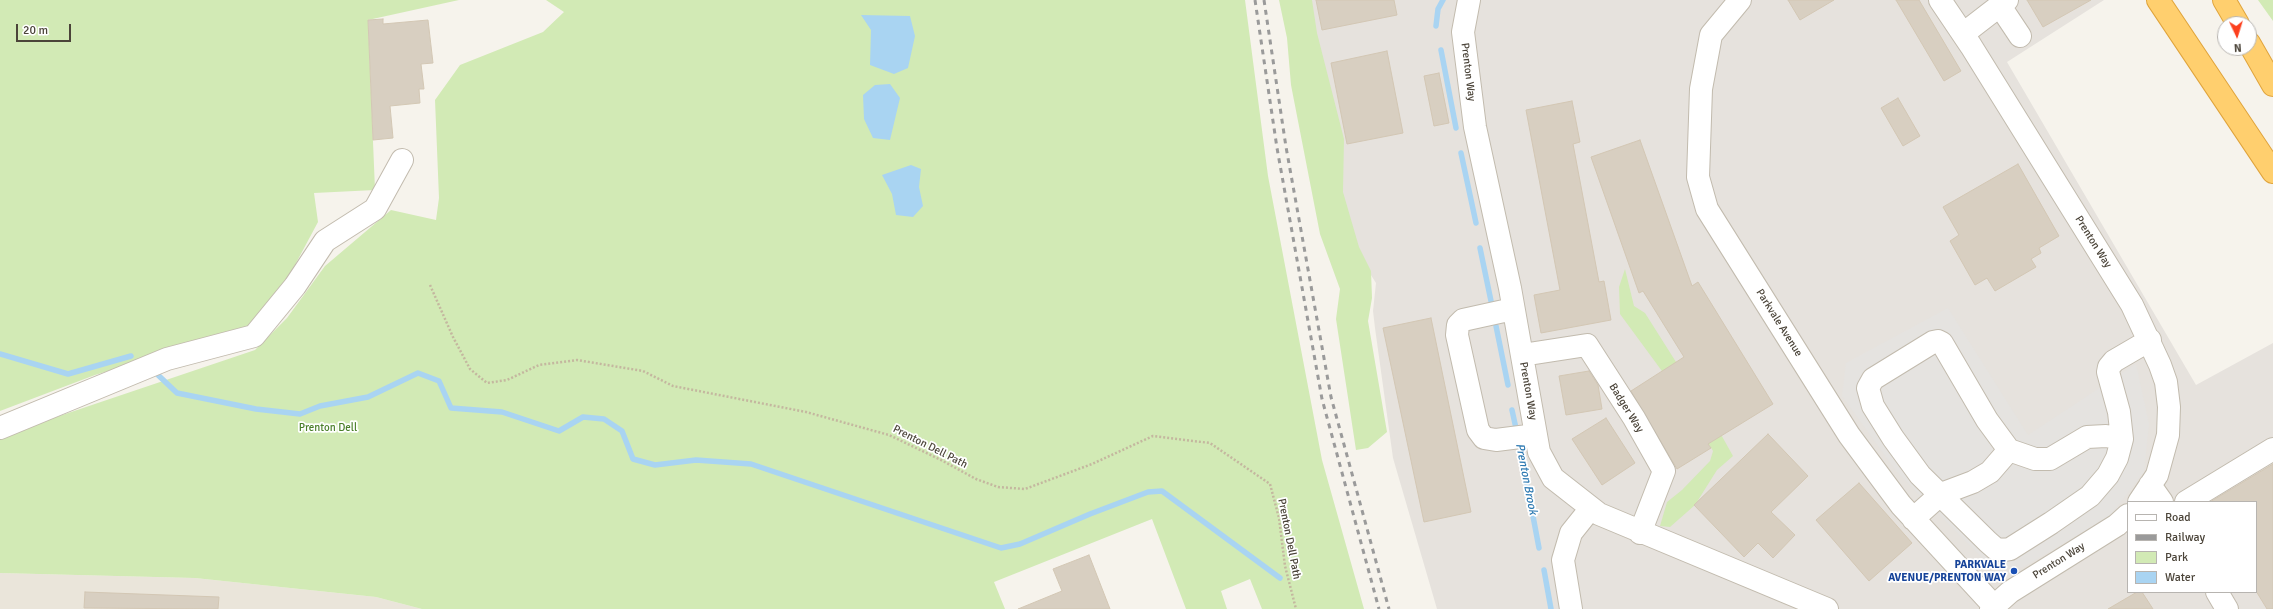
<!DOCTYPE html>
<html>
<head>
<meta charset="utf-8">
<style>
	body { margin:0 }
	#map { position:relative; width:2273px; height:609px; overflow:hidden; background:#f6f3ec; font-family:Signika,sans-serif }
	canvas { display:block }
	.legend { position:absolute; left:2127px; top:501px; width:130px; height:92px; box-sizing:border-box; background:#fff; border:1px solid #b7b4b0; margin:0; padding:5px 7px; list-style:none; font-size:12px; color:#4b4439 }
	.legend li { display:flex; align-items:center; gap:8px; height:20px }
	.legend b { width:20px; border:1px solid #b7b4b0 }
	.north { position:absolute; left:2217px; top:16px; width:40px; height:40px; box-sizing:border-box; background:#fff; border:1px solid #b7b4b0; border-radius:50%; rotate:176deg; font-size:11px; font-weight:700; line-height:16px; text-align:center; color:#4b4439 }
	.north::after { content:''; display:block; margin:auto; width:14px; height:18px; background:#fc3f1d; clip-path:polygon(50% 0,100% 100%,50% 72%,0 100%) }
	.scale { position:absolute; left:16px; top:24px; width:55px; height:18px; box-sizing:border-box; border:2px solid #4b4439; border-top:0; padding-left:5px; font-size:12px; line-height:14px; white-space:nowrap; color:#4b4439; -webkit-text-stroke:3px #fff; paint-order:stroke }
</style>
</head>
<body>
<div id="map">
<canvas width="2273" height="609"></canvas>
<ul class="legend">
<li><b style="height:5px;background:#fff"></b>Road</li>
<li><b style="height:5px;background:#9a9a9a"></b>Railway</li>
<li><b style="height:11px;background:#d2eab5"></b>Park</li>
<li><b style="height:11px;background:#a9d4f2"></b>Water</li>
</ul>
<div class="north">N</div>
<div class="scale">20 m</div>
</div>
<script>
const context = document.querySelector('canvas').getContext('2d');
context.lineJoin = 'round';
function fill(path, color) { context.fillStyle = color; context.fill(path, 'evenodd'); }
const toPath = rows => new Path2D(rows.map(r => 'M' + r).join(''));
function trace(path, color, width, dash) { context.strokeStyle = color; context.lineWidth = width; context.lineCap = dash ? 'butt' : 'round'; context.setLineDash(dash || []); context.stroke(path); }
function write(font, color, halo, rows, align = 'center') {
  context.font = font + ' Signika,sans-serif'; context.lineWidth = 3.5; context.setLineDash([]); context.textBaseline = 'middle'; context.strokeStyle = halo; context.fillStyle = color; for (const [text, x, y, turn = 0] of rows) {
    context.save(); context.translate(x, y); context.rotate((+turn || 0) * Math.PI / 180); context.textAlign = isNaN(turn) ? turn : align; if (halo) context.strokeText(text, 0, 0); context.fillText(text, 0, 0); context.restore();
  }
}
const residential = toPath([
	[0,573,195,578,376,597,422,609,0,609]
]);
const industrial = toPath([
	[1308,0,2104,0,2007,62,2196,385,2273,343,2273,609,1437,609,1393,458,1375,328,1373,311,1376,283,1331,212],
	[2128,502,2256,502,2256,592,2128,592]
]);
const green = toPath([
	[0,0,459,0,368,20,375,190,314,193,318,222,288,278,250,328,95,375,0,411],
	[546,0,1245,0,1268,176,1322,460,1364,609,1262,609,1250,579,1221,591,1227,609,1186,609,1152,519,994,582,1005,609,422,609,376,597,195,578,0,573,0,436,255,350,287,318,325,266,391,210,436,220,439,198,435,100,460,65,543,32,564,12],
	[1279,0,1312,0,1317,33,1344,139,1343,192,1359,247,1371,271,1372,298,1368,321,1387,432,1368,448,1356,450,1336,319,1340,289,1320,234,1291,85,1287,38],
	[2258,0,2273,0,2273,21],
	[1625,269,1634,306,1645,313,1714,422,1733,456,1717,470,1695,505,1670,527,1660,526,1667,502,1682,490,1710,461,1713,451,1670,382,1620,314,1619,287]
]);
const parking = toPath([
	[1948,308,2028,435,2136,364,2149,424,2144,472,2110,516,2025,566,1999,575,1896,471,1842,396,1846,363]
]);
const water = toPath([
	[861,15,910,16,915,36,908,68,894,74,870,65,871,30],
	[890,84,900,98,890,140,873,138,864,119,863,95,875,85],
	[911,165,921,169,919,187,923,206,913,217,896,215,892,194,882,175]
]);
const stream = toPath([
	[1436,26,1438,9,1443,0],
	[1441,50,1456,128],
	[1461,153,1476,223],
	[1480,248,1491,301],
	[1496,326,1508,385],
	[0,354,68,374,131,356],
	[158,375,177,393,256,409,300,414,320,406,368,397,418,373,439,381,451,408,502,412,559,431,583,417,604,419,622,431,633,459,655,465,696,460,751,464,1001,548,1020,544,1090,514,1148,492,1162,491,1280,578],
	[1512,410,1517,433],
	[1519,442,1539,548],
	[1544,570,1551,609]
]);
const building = toPath([
	[1316,0,1394,0,1397,15,1322,30,1316,0],
	[1788,0,1834,0,1800,20,1788,0],
	[1896,0,1919,0,1961,71,1944,81,1896,0],
	[2027,0,2091,0,2043,27,2027,0],
	[383,19,383,24,428,20,433,63,421,64,424,89,419,89,420,103,390,106,393,138,373,140,368,20,383,19],
	[1387,51,1403,133,1347,144,1331,63,1387,51],
	[1439,73,1449,123,1434,126,1424,76,1439,73],
	[1898,98,1920,136,1903,146,1881,108,1898,98],
	[1572,101,1580,142,1573,144,1599,282,1604,281,1611,320,1541,333,1534,295,1560,290,1526,110,1572,101],
	[1640,140,1692,286,1698,282,1773,404,1708,444,1711,448,1677,469,1631,391,1684,357,1643,291,1639,293,1591,157,1640,140],
	[2018,164,2059,236,2039,248,2041,253,2031,259,2036,267,1995,291,1987,278,1975,285,1950,241,1959,235,1943,207,2018,164],
	[1431,318,1471,512,1424,522,1383,328,1431,318],
	[1589,371,1598,385,1602,409,1566,415,1559,376,1589,371],
	[1606,418,1635,463,1602,485,1572,439,1606,418],
	[1768,434,1808,476,1771,512,1795,535,1773,558,1758,543,1744,557,1694,505,1768,434],
	[2273,464,2273,609,2267,609,2256,591,2256,502,2210,502,2273,464],
	[1859,483,1912,543,1869,581,1816,520,1859,483],
	[1089,555,1110,609,1018,609,1062,591,1053,569,1089,555],
	[85,592,219,597,218,609,84,608,85,592],
	[2137,592,2142,592,2153,609,2108,609,2137,592]
]);
const path = toPath([
	[430,285,453,337,470,369,487,383,507,380,539,365,577,360,643,371,673,386,806,412,889,435,941,460,976,479,998,487,1025,489,1092,464,1153,436,1210,443,1270,484,1279,518,1285,566,1296,609]
]);
const minor = toPath([
	[1469,0,1463,32,1475,127,1510,288,1539,452,1553,478,1599,514,1827,609],
	[1740,0,1711,35,1701,89,1698,177,1707,209,1849,435,1901,505,1994,606],
	[1940,0,1971,46,2132,305,2160,365,2166,382,2169,407,2168,435,2157,475,2139,502],
	[2000,6,2020,36],
	[1963,34,2007,0],
	[1513,309,1463,320,1458,325,1457,335,1478,430,1484,438,1496,440,1536,435],
	[1522,355,1587,345,1634,418,1664,471,1640,533],
	[0,428,167,359,254,336,295,286,325,241,375,209,402,160],
	[2122,439,2106,436,2087,437,2050,459,2035,459,2009,450,1987,420,1942,343,1938,341,1933,342,1873,379,1868,388,1873,406,1893,438,1920,475,1988,542,1996,549,2003,550,2010,549,2051,523,2090,496,2108,475,2117,458,2122,439,2119,412,2108,372,2109,367,2114,361,2150,340],
	[2150,485,2162,502],
	[2186,502,2273,449],
	[1913,519,1941,494,1973,482,1990,472,2009,450],
	[2217,592,2227,609],
	[1571,609,1563,560,1571,533,1591,508],
	[1991,609,2010,592,2117,525,2128,515]
]);
const highway = toPath([
	[2158,0,2273,172],
	[2224,0,2238,24],
	[2249,43,2273,85]
]);
const rail = toPath([
	[1255,0,1277,148,1322,399,1379,609],
	[1264,0,1286,147,1331,397,1389,609]
]);
const markers = [
	[2014,571,4,"#1a4fb4"]
];
const streetNames = [
	["Prenton Way",1468,72,83],
	["Prenton Way",2093,242,58],
	["Parkvale Avenue",1779,323,58],
	["Prenton Way",1528,391,80],
	["Badger Way",1626,408,58],
	["Prenton Dell Path",930,447,27],
	["Prenton Dell Path",1289,539,79],
	["Prenton Way",2059,561,-32]
];
const parkNames = [
	["Prenton Dell",328,428]
];
const transitNames = [
	["PARKVALE",2006,565],
	["AVENUE/PRENTON WAY",2006,578]
];
const waterNames = [
	["Prenton Brook",1526,479,79]
];
fill(residential, '#eae5da');
fill(industrial, '#e6e2dd');
fill(green, '#d2eab5');
fill(parking, '#e5e3e0');
fill(water, '#a9d4f2');
trace(stream, '#a9d4f2', 5.5);
fill(building, '#d8cfc1');
trace(building, '#d3c7b4', 1);
trace(minor, '#c2bbae', 24);
trace(highway, '#e0a43c', 24);
trace(path, '#c4b79f', 2.5, [2, 2]);
trace(minor, '#fff', 22);
trace(highway, '#ffcf6e', 22);
trace(rail, '#9a9a9a', 3, [5, 5]);
for (const [x, y, r, color] of markers) { const dot = new Path2D(); dot.arc(x, y, r, 0, 2 * Math.PI); context.fillStyle = color; context.fill(dot); trace(dot, '#fff', 1.5); }
write('11px', '#4b4439', '#fff', streetNames);
write('11px', '#4a7f2a', '#fff', parkNames);
write('bold 11px', '#164399', '#fff', transitNames, 'right');
write('italic 12px', '#2e7ab2', '#fff', waterNames);
</script>
</body>
</html>
